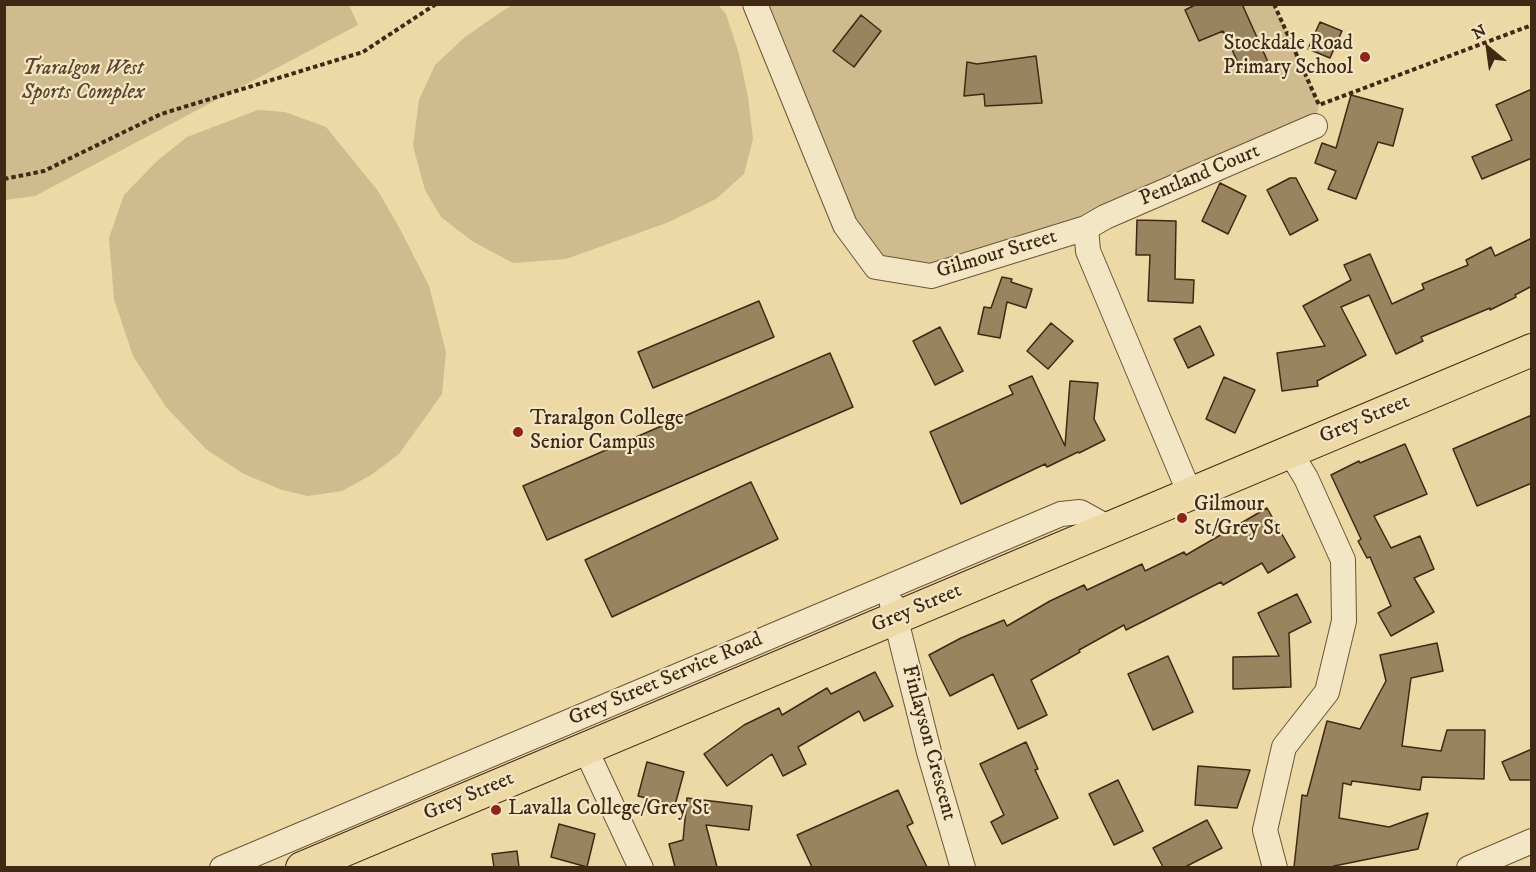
<!DOCTYPE html>
<html>
<head>
<meta charset="utf-8">
<style>
  body { margin:0 }
  #map { position:relative; width:1536px; height:872px; overflow:hidden; background:#ecd9a6; font-family:"IM FELL DW Pica",serif }
  canvas { display:block }
  .frame { position:absolute; inset:0; border:6px solid #412815; pointer-events:none }
  .north { position:absolute; left:1458px; top:18px; width:60px; height:60px; -webkit-text-stroke:4px #f3e6c5; paint-order:stroke; rotate:331deg; font-size:16px; font-weight:700; line-height:24px; text-align:center; color:#412815 }
  .north::after { content:''; display:block; margin:auto; width:21px; height:27px; background:#412815; clip-path:polygon(50% 0,100% 100%,50% 72%,0 100%) }
</style>
</head>
<body>
<div id="map">
<canvas width="1536" height="872"></canvas>
<div class="frame"></div>
<div class="north">N</div>
</div>
<script>
const c = document.querySelector('canvas').getContext('2d');
c.lineJoin = 'round';
function paint(path, color) {
  c.fillStyle = color;
  c.fill(path, 'evenodd');
}
function shape(rows) {
  const path = new Path2D();
  for (const r of rows) {
    path.moveTo(r[0], r[1]);
    for (let i = 2; i < r.length; i += 2) path.lineTo(r[i], r[i + 1]);
  }
  return path;
}
function stroke(path, color, width, dash) {
  c.strokeStyle = color;
  c.lineWidth = width;
  c.lineCap = dash ? 'butt' : 'round';
  c.setLineDash(dash || []);
  c.stroke(path);
}
function write(font, color, halo, rows, align = 'center') {
  c.font = font + ' "IM FELL DW Pica",serif';
  c.lineWidth = 4.5;
  c.setLineDash([]);
  c.textBaseline = 'middle';
  c.strokeStyle = halo;
  c.fillStyle = color;
  for (const [text, x, y, turn = 0] of rows) {
    c.save();
    c.translate(x, y);
    c.rotate((+turn || 0) * Math.PI / 180);
    c.textAlign = isNaN(turn) ? turn : align;
    if (halo) c.strokeText(text, 0, 0);
    c.fillText(text, 0, 0);
    c.restore();
  }
}
paint(shape([
  [515,4,718,5,726,14,739,54,748,97,753,139,744,174,716,199,669,222,566,259,513,263,472,241,441,217,425,190,413,146,419,100,435,65,465,37,507,8],
  [4,5,349,5,358,25,35,196,5,200],
  [755,5,1274,5,1319,105,1315,126,931,276,876,267],
  [258,110,285,112,326,127,378,191,400,229,429,286,446,352,442,394,399,454,371,475,342,491,308,496,282,490,244,474,207,450,166,407,133,356,114,299,109,238,124,195,157,161,187,137]
]), '#cfbb8d');
const building = shape([
  [1197,4,1242,4,1268,62,1243,73,1223,31,1199,41,1185,10,1197,4],
  [861,15,881,31,854,67,833,51,861,15],
  [1320,22,1342,31,1330,58,1308,49,1320,22],
  [1036,56,1042,103,985,106,984,94,964,96,967,62,977,64,1036,56],
  [1532,89,1532,158,1482,179,1472,157,1512,140,1496,105,1532,89],
  [1351,95,1403,109,1393,146,1378,142,1356,199,1328,189,1336,171,1315,163,1322,143,1336,148,1351,95],
  [1290,178,1296,178,1318,220,1290,235,1267,190,1290,178],
  [1220,183,1246,196,1228,234,1202,221,1220,183],
  [1137,220,1176,221,1175,279,1194,280,1193,303,1148,301,1150,255,1136,255,1137,220],
  [1532,238,1532,286,1515,295,1516,297,1490,310,1490,308,1421,337,1423,341,1396,354,1369,295,1341,307,1366,355,1317,381,1318,386,1282,391,1277,353,1325,346,1303,306,1351,280,1344,265,1370,254,1392,304,1424,289,1422,284,1468,265,1466,260,1491,247,1495,256,1532,238],
  [1002,277,1012,279,1011,282,1032,289,1026,308,1007,302,1000,338,978,334,984,307,991,308,1002,277],
  [759,301,774,337,653,388,638,352,759,301],
  [1051,323,1073,341,1048,369,1027,351,1051,323],
  [1200,326,1214,355,1188,368,1174,339,1200,326],
  [940,327,963,371,935,385,913,341,940,327],
  [830,353,853,407,547,540,523,486,830,353],
  [1032,376,1065,446,1070,381,1098,383,1094,419,1105,440,1079,453,1078,452,1047,467,1045,464,961,504,930,432,1013,394,1009,386,1032,376],
  [1224,377,1255,390,1235,433,1206,419,1224,377],
  [1532,415,1532,483,1477,506,1453,449,1532,415],
  [1405,444,1427,494,1374,516,1391,548,1420,536,1434,569,1414,578,1434,612,1391,636,1378,613,1391,606,1370,557,1367,558,1358,541,1361,539,1331,475,1359,461,1360,463,1405,444],
  [751,482,778,539,612,617,585,560,751,482],
  [1267,508,1295,557,1268,573,1262,563,1223,585,1221,582,1126,630,1124,625,1079,650,1080,652,1031,680,1047,715,1018,729,993,674,950,696,929,655,961,638,1004,620,1007,626,1050,601,1084,585,1087,590,1142,564,1145,571,1184,552,1186,555,1267,508],
  [1297,594,1311,622,1289,633,1291,687,1233,689,1233,657,1279,656,1258,613,1297,594],
  [1437,643,1443,671,1411,678,1402,746,1441,751,1447,730,1485,730,1484,779,1422,777,1420,790,1352,781,1351,785,1343,783,1339,818,1389,827,1428,813,1418,849,1334,866,1334,867,1294,867,1302,795,1307,796,1327,721,1360,729,1386,681,1380,655,1437,643],
  [1168,656,1193,712,1153,730,1128,674,1168,656],
  [875,672,893,706,864,721,859,711,798,747,806,764,783,776,772,754,727,786,704,754,744,725,779,708,782,715,827,688,831,694,875,672],
  [1026,742,1038,769,1035,770,1058,818,1002,844,991,822,1004,815,980,764,1026,742],
  [1532,749,1532,780,1510,780,1502,762,1532,749],
  [647,762,684,772,675,805,638,796,647,762],
  [1198,766,1250,770,1237,808,1195,805,1198,766],
  [1118,780,1143,831,1114,845,1089,794,1118,780],
  [898,790,913,823,907,826,927,867,812,867,797,835,898,790],
  [687,798,752,806,749,830,706,825,717,867,675,867,669,844,683,840,687,798],
  [1207,820,1222,848,1185,867,1163,867,1153,848,1207,820],
  [559,824,595,834,587,867,551,857,559,824],
  [517,851,519,867,494,867,492,854,517,851]
]);
paint(building, '#9a8460');
stroke(building, '#412815', 1.5);
const minor = shape([
  [755,4,845,225,876,267,931,276,1086,228,1088,251,1190,494],
  [1086,228,1105,217,1315,126],
  [892,604,929,752,963,868],
  [585,748,641,868],
  [222,868,1061,514,1080,512,1109,528],
  [1275,868,1265,830,1284,747,1327,692,1344,621,1343,560,1306,478,1290,452],
  [1469,868,1532,841]
]);
const major = shape([
  [302,868,1532,350]
]);
stroke(minor, '#6c5439', 26);
stroke(major, '#412815', 34);
stroke(shape([
  [1274,4,1319,105,1532,25],
  [4,179,44,171,161,114,363,52,436,4]
]), '#412815', 4, [4.5, 3]);
stroke(minor, '#f3e6c5', 24);
stroke(major, '#ecd9a6', 32);
for (const [x, y, r, color] of [
  [1365,57,6,"#8f2418"],
  [518,432,6,"#8f2418"],
  [1182,518,6,"#8f2418"],
  [496,810,6,"#8f2418"]
]) {
  const dot = new Path2D();
  dot.arc(x, y, r, 0, 2 * Math.PI);
  c.fillStyle = color;
  c.fill(dot);
  stroke(dot, '#f3e6c5', 2);
}
write('21px', '#412815', '#f3e6c5', [
  ["Stockdale Road",1353,45,"right"],
  ["Primary School",1353,69,"right"],
  ["Traralgon College",530,420],
  ["Senior Campus",530,444],
  ["Gilmour",1194,506],
  ["St/Grey St",1194,530],
  ["Lavalla College/Grey St",508,810]
], 'left');
write('italic 21px', '#5d452d', '#f3e6c5', [
  ["Traralgon West",83,70],
  ["Sports Complex",83,94]
]);
write('21px', '#412815', '#f3e6c5', [
  ["Pentland Court",1200,176,-23],
  ["Gilmour Street",997,255,-17],
  ["Grey Street",1365,420,-23],
  ["Grey Street",917,609,-23],
  ["Grey Street Service Road",666,680,-23],
  ["Finlayson Crescent",928,743,75],
  ["Grey Street",469,797,-23]
]);
</script>
</body>
</html>
